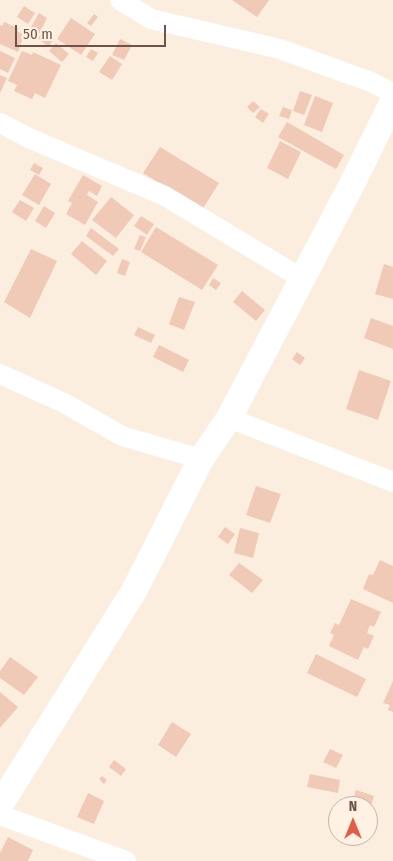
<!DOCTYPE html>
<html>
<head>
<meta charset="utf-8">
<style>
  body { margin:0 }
  #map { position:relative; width:393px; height:861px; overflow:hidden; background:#fbeedf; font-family:"Fira Sans Condensed",sans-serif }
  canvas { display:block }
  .north { position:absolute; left:328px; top:796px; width:50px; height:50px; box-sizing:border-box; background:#fff2e4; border:1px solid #c6b2a6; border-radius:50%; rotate:0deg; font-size:14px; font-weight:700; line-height:20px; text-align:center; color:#705348 }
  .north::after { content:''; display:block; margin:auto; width:18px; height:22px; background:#e35c46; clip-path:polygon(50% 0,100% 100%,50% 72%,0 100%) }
  .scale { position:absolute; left:15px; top:25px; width:151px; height:22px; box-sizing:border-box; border:2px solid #705348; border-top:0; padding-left:6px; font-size:15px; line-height:18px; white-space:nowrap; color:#705348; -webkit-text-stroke:4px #fff2e4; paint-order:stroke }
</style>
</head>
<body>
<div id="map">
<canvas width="393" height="861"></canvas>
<div class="north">N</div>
<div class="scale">50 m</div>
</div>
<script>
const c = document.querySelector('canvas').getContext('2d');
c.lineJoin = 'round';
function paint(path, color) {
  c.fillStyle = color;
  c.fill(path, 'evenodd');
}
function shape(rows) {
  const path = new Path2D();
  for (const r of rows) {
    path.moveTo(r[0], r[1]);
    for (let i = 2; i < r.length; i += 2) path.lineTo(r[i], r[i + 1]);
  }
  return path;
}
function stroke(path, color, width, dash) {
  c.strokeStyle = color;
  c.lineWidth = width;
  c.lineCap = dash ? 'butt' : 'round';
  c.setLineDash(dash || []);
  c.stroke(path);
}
paint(shape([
  [232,0,269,0,257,17],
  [24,6,35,13,28,24,17,17],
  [39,13,47,18,39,34,30,29],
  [94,14,98,17,91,26,87,23],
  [71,18,95,34,81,55,57,39],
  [4,22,18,28,17,31,24,35,18,52,0,44,0,25,2,26],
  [44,30,54,39,48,47,38,38],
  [120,39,132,45,124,60,112,55],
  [56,43,69,54,62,62,49,51],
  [91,49,98,53,93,61,86,57],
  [0,51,15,58,8,73,0,69],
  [22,51,32,55,33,52,61,65,45,98,35,93,32,99,14,91,17,85,8,81],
  [110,56,122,64,112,80,99,72],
  [0,75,7,78,0,93],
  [300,91,312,95,304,115,293,111],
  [315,96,333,103,322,132,304,125],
  [253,101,260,107,253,113,247,107],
  [283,107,292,110,289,119,279,116],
  [261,109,269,114,263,123,255,117],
  [287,122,344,155,336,169,278,137],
  [280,141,301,152,288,179,267,168],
  [160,147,219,183,202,210,143,173],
  [34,163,43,168,39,175,30,170],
  [35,174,51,184,39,205,22,195],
  [83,175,102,186,97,196,89,191,87,195,98,202,85,225,66,214,72,203,68,201],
  [111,197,134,215,116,238,92,220],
  [20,200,34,208,26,221,12,212],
  [44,206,55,213,46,228,35,221],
  [141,216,154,224,147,235,134,226],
  [156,227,218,265,202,290,141,252],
  [91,228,119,249,113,256,86,236],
  [140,235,146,237,140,251,134,249],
  [82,241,107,261,96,275,71,254],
  [31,249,57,261,30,318,4,302],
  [122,259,130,262,125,276,117,273],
  [384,264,393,267,393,299,375,294],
  [213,278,221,283,216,290,209,285],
  [242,291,265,310,256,321,233,302],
  [179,297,195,302,184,330,169,324],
  [371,318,393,326,393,349,364,338],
  [138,327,155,335,151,343,134,335],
  [159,345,189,360,183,372,153,357],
  [297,352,305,358,300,365,292,359],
  [359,370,391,381,378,420,346,409],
  [256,486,281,494,270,523,246,515],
  [225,527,235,534,228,544,218,537],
  [240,528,259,533,253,558,234,553],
  [380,560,393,566,393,603,363,589,369,574,373,575],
  [239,563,263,580,252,593,229,575],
  [351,599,381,612,374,627,370,625,367,633,374,636,368,649,364,647,358,660,329,646,334,635,330,633,335,623,339,625],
  [316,654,366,679,357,697,307,673],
  [10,657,38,677,24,695,0,678,0,671],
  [393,681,393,712,388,710,390,705,383,703],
  [0,692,18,707,0,728],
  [172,722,191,734,176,757,158,745],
  [330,749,343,755,336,768,323,762],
  [114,760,126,769,121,776,109,767],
  [310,774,340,780,338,793,307,787],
  [102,776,107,780,104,784,99,779],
  [356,790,374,796,368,815,368,806,351,806],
  [88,793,104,801,94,824,77,817],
  [8,837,33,850,28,861,0,861,0,853]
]), '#f0c9b7');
stroke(shape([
  [120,0,151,19,280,49,371,82,393,93],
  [0,123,29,138,165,196,301,278],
  [0,374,64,403,122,436,201,459],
  [229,418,393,482],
  [0,815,126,861]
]), '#fff', 20);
stroke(shape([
  [0,805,134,591,201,459,229,418,351,186,393,101]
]), '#fff', 26);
</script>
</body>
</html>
